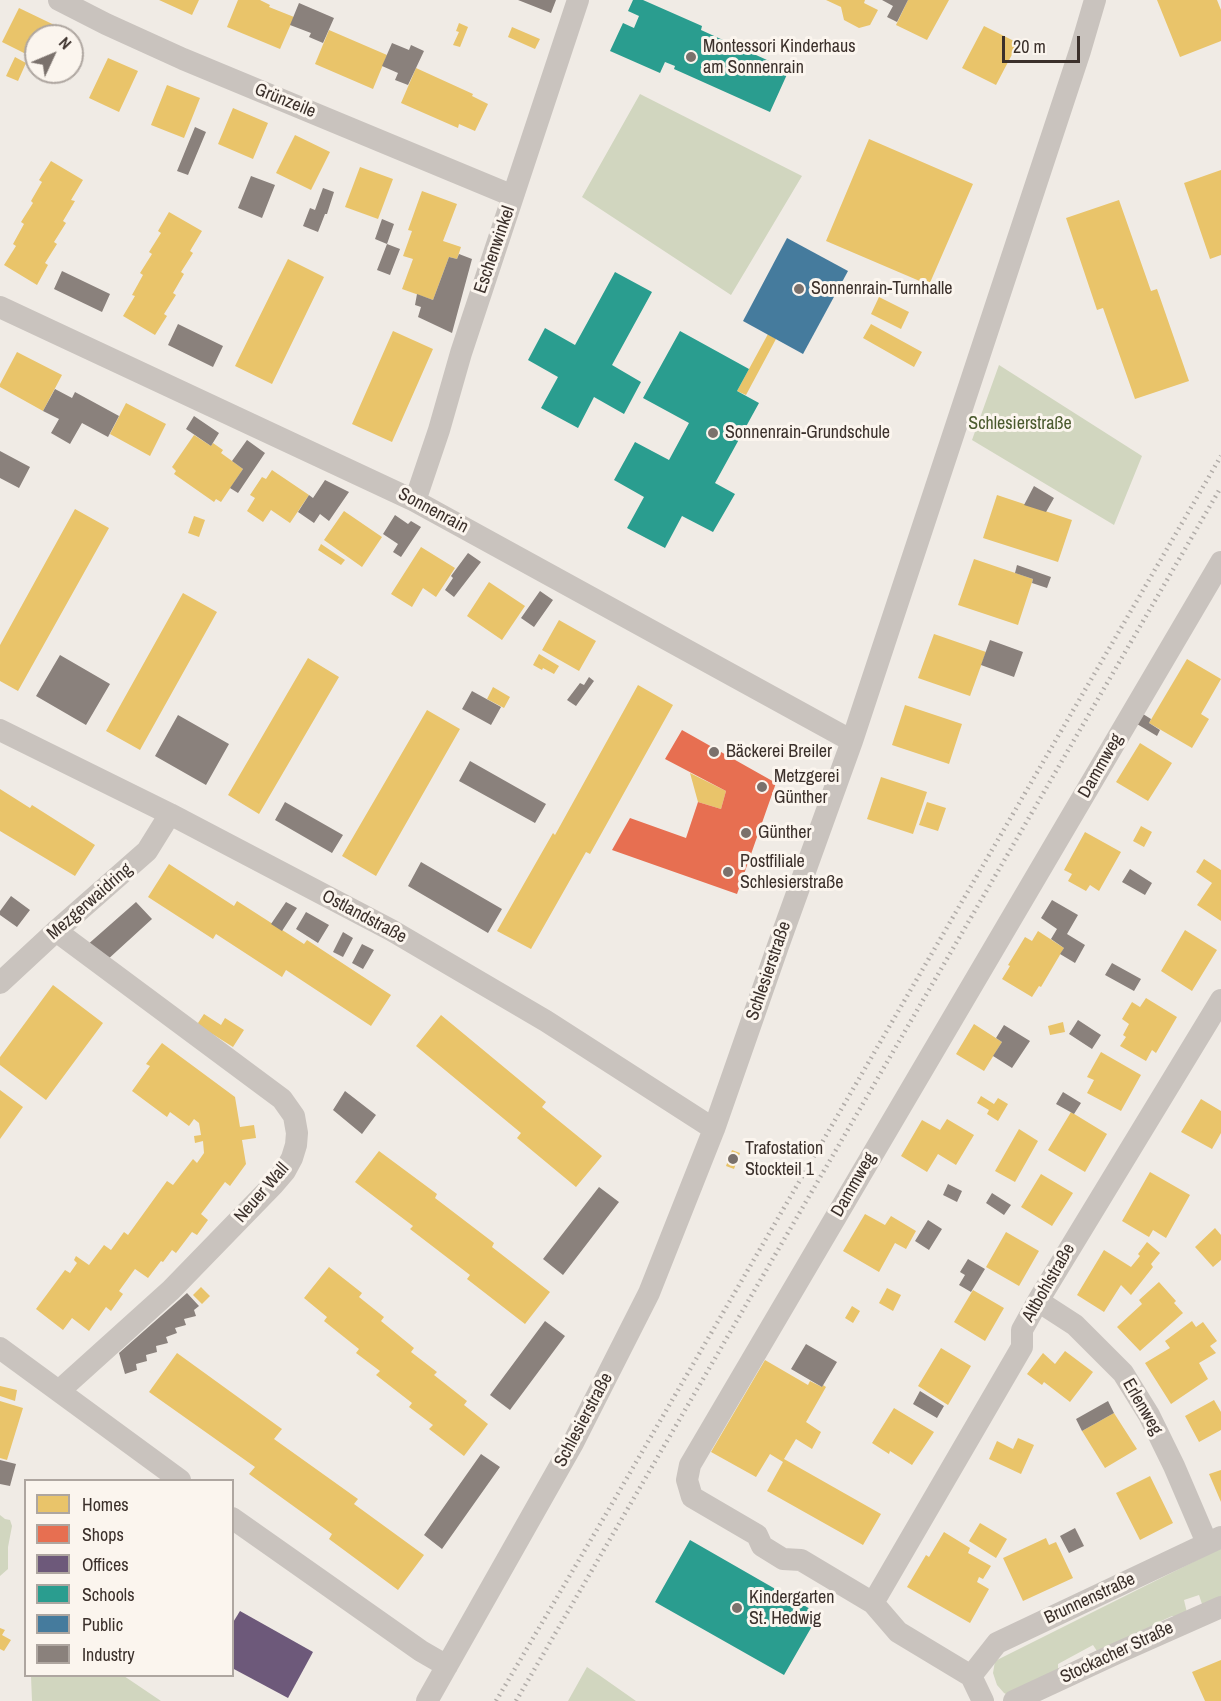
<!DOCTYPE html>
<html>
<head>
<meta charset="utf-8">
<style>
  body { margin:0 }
  #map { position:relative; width:1221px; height:1701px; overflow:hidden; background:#f0ebe5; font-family:"Archivo Narrow",sans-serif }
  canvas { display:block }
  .legend { position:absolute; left:24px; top:1479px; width:210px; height:198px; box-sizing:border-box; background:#fbf5ee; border:2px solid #aea6a0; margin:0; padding:8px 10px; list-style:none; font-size:18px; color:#3b302b }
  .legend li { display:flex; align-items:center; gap:12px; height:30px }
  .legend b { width:30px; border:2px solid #aea6a0 }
  .north { position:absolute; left:24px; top:24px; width:60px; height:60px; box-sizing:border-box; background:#fbf5ee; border:2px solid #aea6a0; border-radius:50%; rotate:46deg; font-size:16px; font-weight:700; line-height:24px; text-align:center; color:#3b302b }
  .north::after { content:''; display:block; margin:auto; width:21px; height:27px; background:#7a716c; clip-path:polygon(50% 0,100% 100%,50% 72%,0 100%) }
  .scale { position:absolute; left:1002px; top:36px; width:78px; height:27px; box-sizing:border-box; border:3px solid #3b302b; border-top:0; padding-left:8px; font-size:18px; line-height:21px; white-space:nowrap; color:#3b302b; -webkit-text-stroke:4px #fbf5ee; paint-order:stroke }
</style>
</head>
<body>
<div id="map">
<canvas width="1221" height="1701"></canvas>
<ul class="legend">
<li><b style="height:16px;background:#e9c46a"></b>Homes</li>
<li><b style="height:16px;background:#e76f51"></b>Shops</li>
<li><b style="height:16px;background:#6d597a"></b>Offices</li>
<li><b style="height:16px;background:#2a9d8f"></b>Schools</li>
<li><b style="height:16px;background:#457b9d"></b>Public</li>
<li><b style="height:16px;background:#8a817c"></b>Industry</li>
</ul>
<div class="north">N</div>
<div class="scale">20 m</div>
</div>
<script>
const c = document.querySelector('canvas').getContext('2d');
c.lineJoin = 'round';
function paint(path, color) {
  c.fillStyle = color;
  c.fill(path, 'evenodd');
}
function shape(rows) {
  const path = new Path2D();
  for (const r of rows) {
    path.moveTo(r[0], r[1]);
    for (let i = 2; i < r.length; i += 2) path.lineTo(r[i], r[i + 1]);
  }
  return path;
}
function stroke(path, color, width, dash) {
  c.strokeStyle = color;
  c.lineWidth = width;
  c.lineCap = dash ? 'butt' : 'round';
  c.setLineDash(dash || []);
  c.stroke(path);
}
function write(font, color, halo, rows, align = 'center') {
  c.font = font + ' "Archivo Narrow",sans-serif';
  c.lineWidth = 6;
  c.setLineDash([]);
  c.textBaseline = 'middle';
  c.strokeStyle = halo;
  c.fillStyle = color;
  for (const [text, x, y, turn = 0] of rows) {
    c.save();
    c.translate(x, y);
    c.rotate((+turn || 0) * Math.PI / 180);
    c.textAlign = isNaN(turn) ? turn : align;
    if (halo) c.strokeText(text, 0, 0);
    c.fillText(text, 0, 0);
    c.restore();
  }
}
paint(shape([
  [640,94,802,176,731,295,582,197],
  [999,365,1142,456,1114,525,972,440],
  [0,1515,5,1519,10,1520,12,1526,8,1547,8,1569,0,1576],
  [1221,1548,1221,1603,1204,1610,1199,1595,1184,1600,1188,1617,1172,1616,1155,1624,1101,1657,1093,1645,1058,1664,1058,1677,1014,1698,1004,1693,997,1685,993,1673,995,1661],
  [587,1667,599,1675,636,1701,568,1701],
  [31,1676,124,1676,161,1701,32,1701]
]), '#d1d6bf');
paint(shape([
  [159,0,199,0,192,15],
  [238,0,260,0,270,5,269,7,294,17,280,49,227,27],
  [826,0,865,0,864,3,878,10,870,25,859,28,844,20,841,7],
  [908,0,949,0,927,40,896,25],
  [1157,0,1217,0,1221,10,1221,41,1180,57],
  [19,8,71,33,70,36,36,36,36,59,2,42],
  [459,23,468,27,460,47,453,45,459,32,456,31],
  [984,26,1018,43,996,85,962,68],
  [512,27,540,39,535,49,508,37],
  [329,30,387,55,373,89,315,64],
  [15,57,26,63,18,81,6,76],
  [108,58,138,71,119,112,89,98],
  [416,68,473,94,472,96,488,104,475,131,459,124,458,128,401,103],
  [167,85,200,98,184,138,151,125],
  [233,108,268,123,253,159,218,144],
  [295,135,330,152,311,190,276,173],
  [869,139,973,184,929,285,826,241],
  [51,161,83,180,71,200,75,201,63,221,66,223,54,242,57,244,45,263,48,265,37,285,4,265,16,246,13,244,24,224,21,222,33,203,31,201,42,182,39,180],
  [360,167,393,179,378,219,345,207],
  [1221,170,1221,255,1210,259,1184,183],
  [422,191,457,204,443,241,461,247,457,259,449,257,433,300,402,289,413,259,403,256,412,231,408,230],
  [1119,200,1151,291,1157,289,1189,381,1135,399,1103,308,1097,310,1066,218],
  [169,212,202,231,190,251,193,253,181,272,184,274,173,293,176,295,164,314,167,316,155,335,123,316,135,296,132,295,143,275,140,273,152,254,149,252,161,233,158,231],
  [288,259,324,277,272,384,235,366],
  [879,297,909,312,901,329,871,314],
  [871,324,922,352,914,367,863,338],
  [393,331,433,349,392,442,352,424],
  [768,334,776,339,746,395,737,391],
  [17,352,62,375,43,411,0,387,0,384],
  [126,403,166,424,150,456,110,434],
  [194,435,211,446,213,443,223,450,221,453,243,469,221,502,216,499,214,502,174,474,176,471,172,467],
  [272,470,309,495,290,523,271,510,263,522,247,511,255,498,250,495,262,477,266,479],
  [997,495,1072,520,1058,562,983,538],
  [75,509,109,528,18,691,0,681,0,645],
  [344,511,382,537,362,567,324,540],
  [194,516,205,520,199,537,188,533],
  [321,544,345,560,341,565,318,550],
  [421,547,455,568,436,597,423,588,412,607,391,594],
  [974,559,1033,579,1018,625,958,605],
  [489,582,525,606,502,640,467,616],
  [183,593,217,612,140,750,106,731],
  [559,620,596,641,579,671,542,650],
  [934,634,986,652,970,696,918,678],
  [539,654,559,666,554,674,543,668,542,670,533,665],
  [308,658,339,677,259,814,228,795],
  [1187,659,1221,679,1201,714,1209,719,1192,748,1149,723],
  [638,685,673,705,590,854,586,852,531,949,497,931,553,833,555,835],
  [493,687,510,697,504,708,487,699],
  [905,705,962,724,949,764,892,745],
  [427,710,460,729,376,876,342,856],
  [1140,743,1172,763,1148,801,1116,782],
  [690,773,726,791,721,809,698,802],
  [881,777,927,792,913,834,867,819],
  [0,789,30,808,32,805,95,845,75,876,0,831],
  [927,802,946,808,938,831,919,825],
  [1141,826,1152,832,1144,847,1133,841],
  [1085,832,1121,852,1099,891,1090,885,1086,891,1068,881,1072,874,1064,870],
  [1204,859,1221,870,1221,921,1197,905,1212,883,1196,872],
  [169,864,234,906,237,901,304,944,307,940,391,995,371,1026,286,970,282,977,216,934,213,939,148,897],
  [1185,930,1217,950,1192,991,1161,971],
  [1038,931,1064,948,1041,987,1039,986,1032,997,1002,979,1010,966,1008,965,1025,937,1032,941],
  [53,985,103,1023,46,1100,0,1065,0,1057],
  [1146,998,1177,1017,1156,1053,1152,1050,1146,1061,1120,1046,1126,1037,1123,1035,1129,1024,1122,1019,1132,1002,1140,1007],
  [204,1014,221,1025,225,1018,244,1030,233,1047,214,1035,196,1026],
  [441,1015,546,1102,542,1107,602,1156,576,1187,517,1138,521,1133,416,1046],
  [1063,1022,1065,1032,1050,1035,1048,1026],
  [974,1024,1002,1042,984,1071,956,1054],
  [162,1043,235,1097,240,1127,254,1125,256,1138,242,1140,246,1164,230,1186,225,1182,201,1214,208,1220,197,1235,192,1232,176,1253,172,1250,163,1262,161,1261,148,1278,135,1269,119,1291,123,1294,111,1311,106,1307,89,1331,72,1318,63,1330,36,1309,65,1270,70,1273,77,1263,74,1260,76,1256,89,1265,104,1245,111,1250,124,1232,128,1235,167,1181,173,1185,193,1159,197,1163,204,1153,203,1141,195,1143,194,1136,201,1135,199,1123,194,1119,189,1126,170,1112,167,1117,132,1091,150,1066,146,1064],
  [1101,1052,1141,1075,1121,1111,1087,1093,1094,1080,1087,1077],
  [0,1090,23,1107,0,1139],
  [981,1096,994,1104,998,1098,1008,1104,998,1121,987,1114,989,1110,977,1103],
  [1201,1099,1221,1111,1221,1133,1212,1149,1181,1132],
  [1071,1112,1107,1134,1085,1172,1048,1150],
  [947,1119,974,1135,956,1165,938,1154,927,1172,901,1156,922,1120,940,1130],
  [1019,1129,1038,1141,1015,1182,995,1171],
  [732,1150,740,1153,734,1169,726,1166],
  [379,1151,437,1194,435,1198,494,1243,492,1247,550,1292,525,1324,467,1279,470,1275,410,1229,413,1226,355,1182],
  [1150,1172,1190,1195,1166,1238,1153,1230,1149,1237,1122,1221],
  [1041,1174,1073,1193,1052,1226,1021,1207],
  [865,1214,885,1225,891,1216,916,1231,906,1249,895,1243,879,1272,843,1251],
  [1215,1228,1221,1235,1221,1260,1213,1267,1195,1247],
  [1006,1232,1039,1251,1019,1286,986,1267],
  [1147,1242,1160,1253,1151,1264,1153,1267,1131,1295,1121,1285,1104,1312,1077,1295,1104,1250,1131,1267,1140,1256,1138,1254],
  [329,1267,362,1293,359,1297,384,1317,381,1321,414,1348,411,1352,437,1372,434,1375,467,1401,464,1405,488,1424,464,1456,429,1429,433,1425,409,1407,412,1403,376,1375,380,1371,356,1353,359,1349,324,1321,327,1317,304,1298],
  [1159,1282,1176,1301,1174,1303,1183,1313,1140,1351,1117,1327,1142,1304,1139,1300],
  [201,1287,210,1296,202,1304,193,1295],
  [887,1288,901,1295,893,1311,879,1303],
  [973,1290,1004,1308,985,1341,954,1322],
  [852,1306,860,1311,853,1323,845,1318],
  [1192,1321,1196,1327,1203,1322,1217,1341,1210,1346,1216,1353,1199,1363,1208,1379,1171,1404,1145,1363,1170,1348,1165,1341],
  [941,1348,971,1366,948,1405,918,1386],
  [1065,1351,1093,1372,1070,1402,1044,1382,1042,1385,1027,1374,1043,1353,1055,1364],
  [177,1353,282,1429,274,1439,358,1499,354,1504,424,1555,398,1590,329,1539,332,1534,249,1474,255,1467,149,1392],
  [765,1360,808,1385,810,1381,822,1387,823,1385,826,1387,806,1422,821,1432,812,1449,796,1439,784,1459,881,1514,863,1545,767,1491,783,1462,770,1454,756,1477,711,1452],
  [0,1386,17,1390,15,1401,0,1396],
  [1214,1400,1221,1412,1221,1430,1199,1442,1185,1416],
  [0,1401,23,1408,7,1460,0,1458],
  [894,1408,934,1432,912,1465,890,1451,889,1454,872,1443],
  [1114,1413,1137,1449,1105,1468,1082,1431],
  [1018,1438,1034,1445,1021,1474,989,1459,997,1441,1013,1449],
  [1221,1470,1221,1502,1209,1474],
  [1150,1476,1173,1523,1140,1540,1116,1493],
  [980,1523,1007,1539,996,1558,969,1541],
  [944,1532,970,1548,968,1553,991,1566,983,1579,979,1577,977,1582,989,1589,970,1623,907,1587,926,1555,929,1557],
  [1046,1538,1049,1545,1056,1542,1073,1578,1023,1601,1003,1558],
  [0,1628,5,1630,2,1635,11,1640,4,1651,0,1649],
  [1221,1660,1221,1701,1205,1701,1192,1672]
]), '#e9c46a');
paint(shape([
  [682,730,776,783,737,894,612,850,630,818,686,838,698,802,721,809,726,791,665,759]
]), '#e76f51');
paint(shape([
  [240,1611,313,1652,288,1698,232,1668,232,1624]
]), '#6d597a');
paint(shape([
  [633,0,643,0,702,26,701,30,789,70,770,112,674,69,675,66,665,62,660,73,610,51,623,23,634,28,639,16,628,11],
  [615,272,652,292,612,365,641,382,624,414,594,397,578,428,541,408,558,377,528,360,545,328,575,345],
  [680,331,749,369,737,391,759,403,715,483,735,494,713,532,682,516,665,548,627,528,644,497,614,480,635,442,669,460,689,423,643,398],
  [690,1540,819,1614,784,1675,655,1602]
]), '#2a9d8f');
paint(shape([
  [787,238,848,271,803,354,743,321]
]), '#457b9d');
paint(shape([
  [518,0,556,0,551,13],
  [882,0,908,0,897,22,887,17,893,6],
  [299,3,334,18,323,43,309,37,311,33,290,25],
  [392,43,409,50,411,45,424,51,408,85,395,80,398,73,382,66],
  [195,127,206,132,188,175,177,171],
  [251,176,275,185,262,218,238,208],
  [323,188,334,192,327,214,325,214,318,232,303,226,310,208,315,210],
  [382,219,394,224,387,244,375,239],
  [387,244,400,249,390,275,377,270],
  [459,254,472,259,452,333,418,317,421,307,415,305,417,294,433,300,449,257,457,259],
  [62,271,110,294,102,312,54,289],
  [178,324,223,346,213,367,168,345],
  [55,389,72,398,75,392,119,416,108,437,82,423,70,444,51,433,59,419,43,411],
  [194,416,219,433,211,446,186,429],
  [247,440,265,453,238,493,230,488,243,469,232,461],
  [0,451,30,467,19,488,0,478],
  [325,480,349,492,329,521,320,514,314,523,298,512,309,495,313,498],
  [1034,486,1054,498,1046,512,1024,505],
  [395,515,408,524,411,521,421,527,401,557,393,552,398,544,383,534],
  [468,553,481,562,454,597,445,590,453,578,451,576],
  [1017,565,1051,577,1047,588,1032,583,1033,579,1015,573],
  [540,591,553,600,534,627,521,618],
  [990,640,1023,652,1014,677,981,665],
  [60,655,110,684,86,725,36,696],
  [589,677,594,681,576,706,567,700,580,683,584,685],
  [472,691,501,707,491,725,462,709],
  [1143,714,1151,719,1149,723,1160,730,1157,736,1137,724],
  [178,715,229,744,206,785,155,756],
  [470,761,546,804,535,823,459,781],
  [285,802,343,835,332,853,275,820],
  [421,862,502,909,488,933,408,886],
  [1130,869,1152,883,1145,895,1122,882],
  [11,896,30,910,17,927,0,915,0,911],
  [1052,900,1078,915,1067,934,1085,945,1075,963,1060,954,1064,948,1051,939,1057,929,1041,918],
  [136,902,152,919,106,961,86,946],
  [286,902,297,908,282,931,271,924],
  [306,912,329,925,318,943,296,929],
  [343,932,353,938,343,957,333,952],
  [362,944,374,950,363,969,352,963],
  [1112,963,1141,979,1134,991,1105,975],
  [1078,1020,1101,1035,1092,1049,1069,1034],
  [1004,1025,1030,1041,1012,1068,993,1056,1002,1042,996,1038],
  [345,1091,376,1115,362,1134,333,1110],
  [1063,1092,1081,1103,1074,1114,1056,1104],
  [948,1184,962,1191,957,1202,943,1195],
  [599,1187,619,1202,563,1275,543,1259],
  [992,1193,1011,1205,1004,1215,986,1203],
  [928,1220,942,1229,929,1250,915,1241],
  [968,1259,985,1269,971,1292,959,1285,965,1275,960,1272],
  [187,1293,199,1306,194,1310,196,1316,184,1319,186,1325,175,1328,177,1333,166,1337,168,1343,156,1346,157,1352,146,1355,147,1361,136,1364,137,1370,125,1374,119,1353],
  [545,1321,565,1336,510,1410,490,1395],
  [806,1344,837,1362,822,1387,791,1369],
  [920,1391,944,1406,937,1418,913,1404],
  [1108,1401,1114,1413,1082,1431,1076,1419],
  [481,1454,500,1467,442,1549,424,1535],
  [0,1460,16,1464,10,1486,0,1484],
  [1075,1528,1084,1546,1069,1553,1060,1536]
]), '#8a817c');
stroke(shape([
  [59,0,106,24,183,59,513,196],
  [0,307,415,501,852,741],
  [415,501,439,430,461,353,578,0],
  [0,730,170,814,391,930,546,1021,714,1129],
  [56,931,282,1099,294,1116,297,1133,296,1145,292,1158,285,1171,273,1185,171,1290,59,1391],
  [0,983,56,931,147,851,170,814],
  [1038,1301,1075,1325,1123,1373,1149,1415,1174,1466,1207,1543],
  [0,1348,180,1480],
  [232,1518,421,1651,447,1666],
  [873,1603,1022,1347,1022,1330,1038,1301,1221,1000],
  [971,1676,997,1643,1221,1537],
  [427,1701,573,1443,649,1293,714,1129,778,946,852,741,1080,51,1095,0],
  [983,1701,971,1676,898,1632,873,1603,801,1560,783,1559,762,1546,757,1535,692,1497,687,1480,690,1465,1221,562],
  [1014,1701,1115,1654,1221,1607]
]), '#c9c3be', 22);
stroke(shape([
  [496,1701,599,1526,1221,456],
  [516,1701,1221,487]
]), '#b1aca8', 4.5, [1.5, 4.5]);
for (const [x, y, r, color] of [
  [691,57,6,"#7a716c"],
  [799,289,6,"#7a716c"],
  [713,433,6,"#7a716c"],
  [714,752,6,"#7a716c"],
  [762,787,6,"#7a716c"],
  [746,833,6,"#7a716c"],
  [728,872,6,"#7a716c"],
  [733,1159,6,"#7a716c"],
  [737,1608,6,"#7a716c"]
]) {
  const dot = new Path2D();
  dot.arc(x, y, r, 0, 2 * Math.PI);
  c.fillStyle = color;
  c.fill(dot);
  stroke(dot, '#fbf5ee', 2);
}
write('18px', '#3b302b', '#fbf5ee', [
  ["Montessori Kinderhaus",703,47],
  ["am Sonnenrain",703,68],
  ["Sonnenrain-Turnhalle",811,289],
  ["Sonnenrain-Grundschule",725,433],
  ["Bäckerei Breiler",726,752],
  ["Metzgerei",774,777],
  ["Günther",774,798],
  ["Günther",758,833],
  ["Postfiliale",740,862],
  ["Schlesierstraße",740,883],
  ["Trafostation",745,1149],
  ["Stockteil 1",745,1170],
  ["Kindergarten",749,1598],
  ["St. Hedwig",749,1619]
], 'left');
write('18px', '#3b302b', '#fbf5ee', [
  ["Grünzeile",285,101,22],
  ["Eschenwinkel",495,250,-71],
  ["Sonnenrain",433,511,28],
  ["Dammweg",1101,766,-60],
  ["Mezgerwaidring",90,902,-41],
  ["Ostlandstraße",364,917,28],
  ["Schlesierstraße",769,971,-71],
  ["Dammweg",854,1185,-60],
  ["Neuer Wall",262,1193,-49],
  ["Altbohlstraße",1049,1283,-60],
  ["Erlenweg",1142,1407,60],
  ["Schlesierstraße",584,1420,-62],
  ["Brunnenstraße",1090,1599,-25],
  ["Stockacher Straße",1117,1653,-25]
]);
write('18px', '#4a5a2e', '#fbf5ee', [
  ["Schlesierstraße",1020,424]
]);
</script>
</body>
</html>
